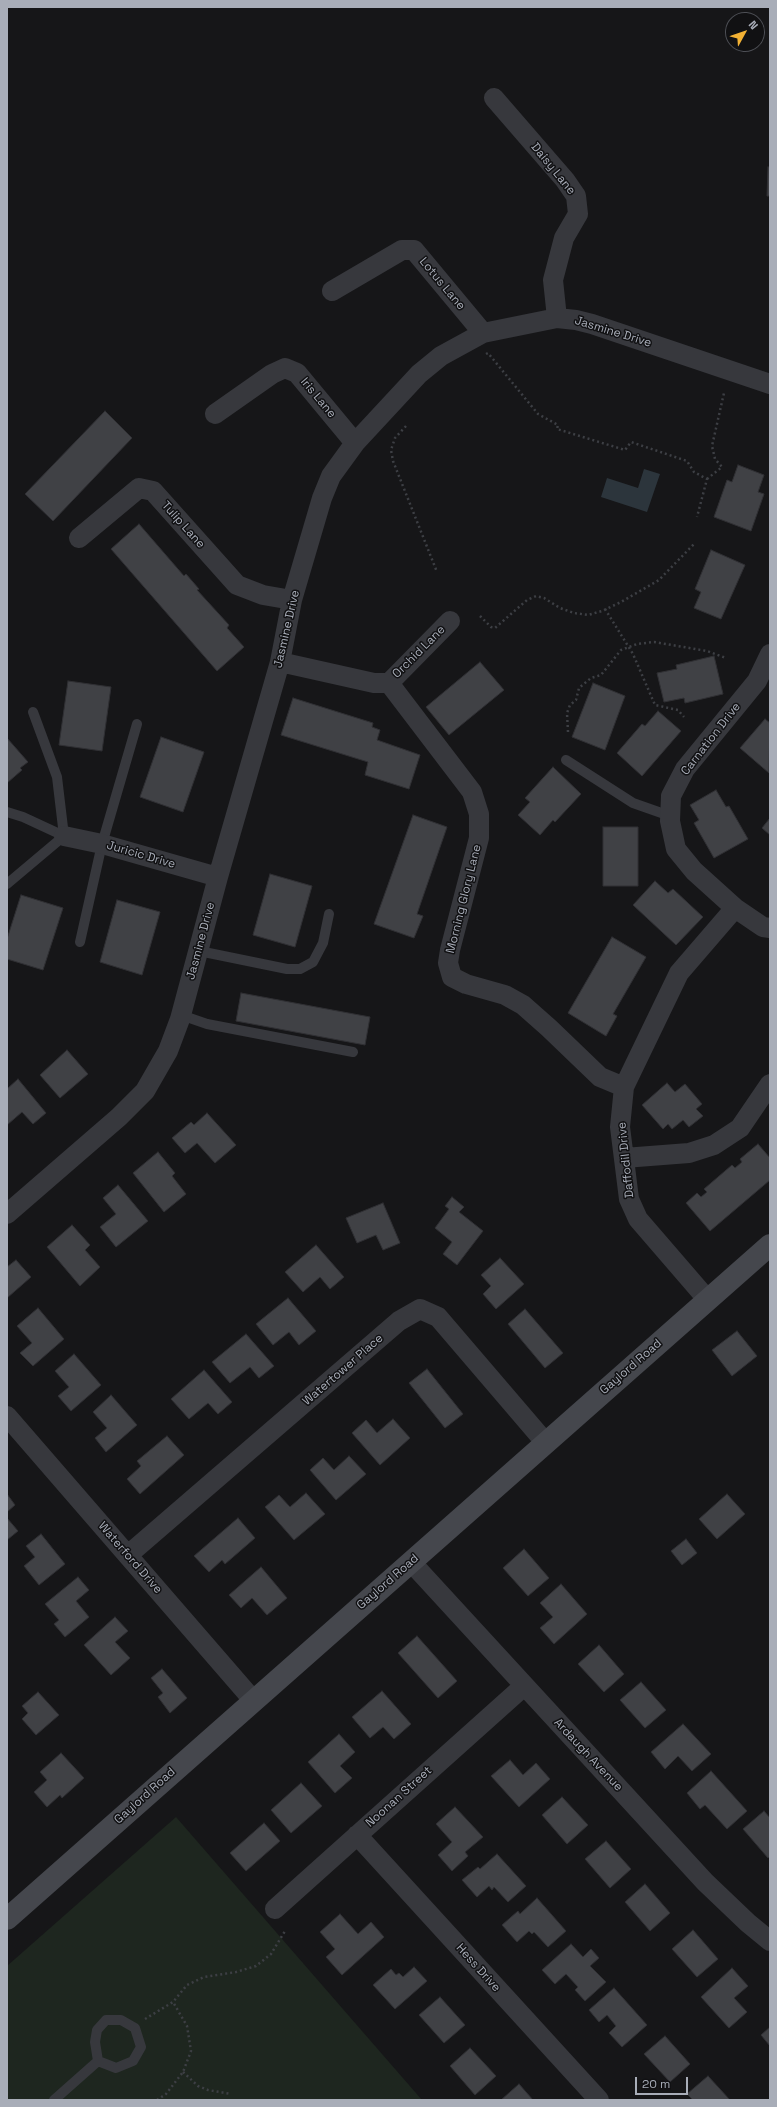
<!DOCTYPE html>
<html>
<head>
<meta charset="utf-8">
<style>
  body { margin:0 }
  #map { position:relative; width:777px; height:2107px; overflow:hidden; background:#161618; font-family:"Space Grotesk",sans-serif }
  canvas { display:block }
  .frame { position:absolute; inset:0; border:8px solid #a8adb8; pointer-events:none }
  .north { position:absolute; left:725px; top:12px; width:40px; height:40px; box-sizing:border-box; background:#111113; border:1px solid #4d4f55; border-radius:50%; rotate:50deg; font-size:11px; font-weight:700; line-height:16px; text-align:center; color:#a8adb8 }
  .north::after { content:''; display:block; margin:auto; width:14px; height:18px; background:#f2b134; clip-path:polygon(50% 0,100% 100%,50% 72%,0 100%) }
  .scale { position:absolute; left:635px; top:2077px; width:53px; height:18px; box-sizing:border-box; border:2px solid #a8adb8; border-top:0; padding-left:5px; font-size:12px; line-height:14px; white-space:nowrap; color:#a8adb8; -webkit-text-stroke:3px #111113; paint-order:stroke }
</style>
</head>
<body>
<div id="map">
<canvas width="777" height="2107"></canvas>
<div class="frame"></div>
<div class="north">N</div>
<div class="scale">20 m</div>
</div>
<script>
const c = document.querySelector('canvas').getContext('2d');
c.lineJoin = 'round';
function paint(path, color) {
  c.fillStyle = color;
  c.fill(path, 'evenodd');
}
function shape(rows) {
  const path = new Path2D();
  for (const r of rows) {
    path.moveTo(r[0], r[1]);
    for (let i = 2; i < r.length; i += 2) path.lineTo(r[i], r[i + 1]);
  }
  return path;
}
function stroke(path, color, width, dash) {
  c.strokeStyle = color;
  c.lineWidth = width;
  c.lineCap = dash ? 'butt' : 'round';
  c.setLineDash(dash || []);
  c.stroke(path);
}
function write(font, color, halo, rows, align = 'center') {
  c.font = font + ' "Space Grotesk",sans-serif';
  c.lineWidth = 3;
  c.setLineDash([]);
  c.textBaseline = 'middle';
  c.strokeStyle = halo;
  c.fillStyle = color;
  for (const [text, x, y, turn = 0] of rows) {
    c.save();
    c.translate(x, y);
    c.rotate((+turn || 0) * Math.PI / 180);
    c.textAlign = isNaN(turn) ? turn : align;
    if (halo) c.strokeText(text, 0, 0);
    c.fillText(text, 0, 0);
    c.restore();
  }
}
paint(shape([
  [176,1817,422,2100,7,2100,7,1966]
]), '#1e261f');
paint(shape([
  [644,469,660,474,647,512,601,497,607,478,638,488]
]), '#2c353c');
const building = shape([
  [768,167,770,167,770,196,767,196,768,167],
  [105,411,132,438,53,521,25,494,105,411],
  [738,465,764,475,758,492,764,494,751,531,714,517,727,480,732,482,738,465],
  [139,524,184,576,186,574,199,589,197,590,229,625,227,628,244,647,217,671,111,549,139,524],
  [711,550,745,565,721,619,694,608,701,592,695,589,711,550],
  [714,656,723,694,685,703,684,698,664,702,657,673,677,669,676,665,714,656],
  [480,662,504,690,449,735,426,707,480,662],
  [68,681,111,687,102,751,59,745,68,681],
  [593,683,625,696,605,750,572,737,593,683],
  [293,698,373,723,372,727,380,730,377,740,420,755,409,789,365,775,368,762,281,735,293,698],
  [658,711,681,731,642,776,617,753,642,724,645,726,658,711],
  [765,719,770,723,769,773,740,748,765,719],
  [161,737,204,752,183,812,140,797,161,737],
  [7,738,28,762,20,768,22,770,7,783,7,738],
  [553,767,581,794,555,822,553,820,540,835,518,815,530,802,525,798,553,767],
  [716,790,726,807,729,806,748,839,714,858,694,823,699,820,690,805,716,790],
  [413,815,447,827,417,914,423,916,414,938,374,924,413,815],
  [770,818,770,835,762,828,770,818],
  [603,827,638,827,638,886,603,886,603,827],
  [270,874,312,886,295,947,253,935,270,874],
  [655,881,668,893,673,889,703,917,676,945,633,905,655,881],
  [21,895,63,908,43,970,7,959,7,939,21,895],
  [117,900,160,912,142,975,100,962,117,900],
  [612,937,646,957,613,1014,617,1016,606,1036,568,1013,612,937],
  [241,993,370,1017,365,1045,236,1021,241,993],
  [67,1050,88,1074,60,1098,40,1075,67,1050],
  [18,1079,46,1113,33,1124,22,1112,7,1125,7,1089,18,1079],
  [667,1083,675,1092,685,1084,702,1104,696,1109,703,1116,689,1127,683,1120,672,1129,668,1124,663,1129,642,1105,667,1083],
  [207,1113,236,1145,215,1163,197,1143,185,1153,172,1138,191,1122,194,1125,207,1113],
  [758,1144,770,1158,770,1180,710,1231,686,1203,697,1193,701,1197,707,1192,704,1189,732,1165,735,1168,742,1162,740,1159,758,1144],
  [158,1152,175,1173,172,1176,186,1194,164,1212,133,1173,158,1152],
  [118,1185,148,1221,116,1247,100,1227,116,1214,103,1198,118,1185],
  [452,1197,464,1207,459,1212,483,1231,457,1265,443,1254,452,1242,435,1228,449,1209,445,1206,452,1197],
  [383,1203,400,1243,383,1250,376,1235,357,1243,346,1218,383,1203],
  [72,1225,90,1245,85,1250,100,1267,80,1286,47,1247,72,1225],
  [316,1245,344,1277,330,1289,320,1277,303,1292,285,1272,316,1245],
  [500,1258,524,1284,496,1309,483,1294,491,1286,481,1275,500,1258],
  [16,1260,31,1277,7,1298,7,1267,16,1260],
  [288,1298,316,1331,299,1345,289,1332,273,1345,256,1324,288,1298],
  [38,1308,64,1339,33,1366,20,1353,32,1343,17,1326,38,1308],
  [525,1309,563,1353,545,1368,508,1324,525,1309],
  [737,1331,757,1356,732,1376,712,1350,737,1331],
  [246,1334,274,1366,259,1378,250,1367,230,1383,212,1362,246,1334],
  [74,1354,101,1385,71,1411,58,1396,69,1387,55,1371,74,1354],
  [427,1369,463,1414,445,1428,409,1383,427,1369],
  [204,1370,232,1402,218,1414,208,1403,189,1419,171,1399,204,1370],
  [111,1395,137,1425,106,1452,95,1438,107,1428,93,1412,111,1395],
  [393,1419,410,1438,380,1465,352,1433,366,1420,377,1433,393,1419],
  [167,1436,184,1455,140,1494,127,1479,141,1466,137,1461,167,1436],
  [349,1456,366,1474,336,1500,310,1470,323,1458,334,1470,349,1456],
  [306,1493,325,1514,294,1540,265,1507,279,1495,290,1507,306,1493],
  [7,1494,15,1505,7,1512,7,1494],
  [727,1494,745,1514,717,1539,699,1519,727,1494],
  [7,1518,18,1531,7,1540,7,1518],
  [238,1518,255,1538,225,1564,222,1560,209,1572,194,1556,238,1518],
  [41,1534,65,1564,39,1585,24,1566,35,1557,26,1546,41,1534],
  [686,1539,697,1553,682,1565,671,1551,686,1539],
  [524,1549,549,1578,528,1596,503,1568,524,1549],
  [261,1567,287,1598,267,1615,252,1598,241,1608,229,1595,261,1567],
  [78,1577,89,1590,76,1601,89,1617,65,1637,54,1624,59,1620,45,1604,78,1577],
  [561,1584,587,1614,554,1644,540,1628,553,1617,540,1603,561,1584],
  [115,1617,128,1631,115,1642,130,1658,111,1675,84,1645,115,1617],
  [417,1636,457,1681,438,1698,398,1653,417,1636],
  [599,1645,624,1674,604,1692,578,1664,599,1645],
  [162,1669,187,1698,170,1713,158,1697,163,1693,151,1678,162,1669],
  [641,1682,666,1710,645,1728,620,1700,641,1682],
  [382,1691,411,1724,394,1739,383,1727,370,1738,352,1717,382,1691],
  [38,1692,59,1715,36,1735,22,1719,28,1713,22,1706,38,1692],
  [683,1724,711,1754,692,1771,678,1756,665,1769,651,1752,683,1724],
  [339,1734,355,1752,340,1766,352,1778,335,1793,308,1762,339,1734],
  [61,1753,84,1778,62,1798,60,1795,47,1807,34,1792,47,1780,40,1772,61,1753],
  [510,1760,523,1775,536,1763,550,1779,519,1807,491,1776,510,1760],
  [711,1771,747,1811,727,1829,705,1805,700,1809,687,1793,711,1771],
  [301,1783,322,1806,291,1833,271,1810,301,1783],
  [562,1797,588,1825,567,1844,542,1815,562,1797],
  [455,1807,483,1837,465,1852,468,1856,452,1871,438,1855,452,1842,436,1824,455,1807],
  [764,1811,770,1818,770,1856,768,1858,743,1829,764,1811],
  [264,1823,280,1841,246,1871,230,1853,264,1823],
  [606,1841,631,1869,610,1888,585,1859,606,1841],
  [497,1854,526,1886,508,1902,494,1887,492,1890,489,1886,477,1897,462,1880,478,1867,480,1869,497,1854],
  [645,1884,670,1913,650,1931,625,1902,645,1884],
  [537,1898,566,1931,548,1947,534,1932,532,1934,529,1931,517,1942,502,1925,518,1911,520,1914,537,1898],
  [340,1914,358,1934,371,1922,384,1937,342,1975,326,1957,335,1949,320,1932,340,1914],
  [693,1930,718,1959,697,1977,672,1949,693,1930],
  [571,1944,583,1957,591,1949,599,1958,590,1966,606,1982,585,2001,575,1990,578,1987,566,1974,555,1984,542,1970,571,1944],
  [414,1967,427,1981,395,2009,373,1985,391,1969,396,1975,399,1973,403,1977,414,1967],
  [732,1968,748,1986,734,1998,747,2012,729,2028,701,1997,732,1968],
  [614,1988,647,2025,622,2047,609,2033,616,2026,607,2015,599,2022,589,2010,614,1988],
  [440,1997,465,2025,444,2043,419,2015,440,1997],
  [770,2027,770,2046,761,2035,770,2027],
  [665,2036,690,2064,670,2082,644,2054,665,2036],
  [470,2048,496,2076,475,2095,450,2066,470,2048],
  [708,2076,730,2100,693,2100,687,2094,708,2076],
  [519,2084,533,2100,501,2100,519,2084]
]);
paint(building, '#404145');
stroke(building, '#303034', 1);
stroke(shape([
  [486,354,488,353,538,414,558,425,557,429,625,450,631,442,687,461,694,472,707,479,697,517],
  [406,426,395,438,391,450,393,461,437,572],
  [707,479,722,467,715,459,712,446,724,393],
  [605,609,633,654,655,705,678,710,684,717],
  [480,616,491,627,495,628,527,600,536,596,544,598,560,608,574,613,588,615,602,611,621,602,659,580,694,544],
  [568,732,567,713,570,705,576,700,579,688,591,678,601,675,621,650,637,644,654,642,707,651,726,658],
  [145,2019,173,2002,187,1985,204,1977,236,1972,256,1966,271,1954,285,1931],
  [183,2072,198,2086,208,2090,231,2094],
  [157,2100,166,2094,183,2072,191,2051,187,2026,173,2002]
]), '#3d3f44', 2.5, [2, 3]);
stroke(shape([
  [33,712,57,777,64,836],
  [566,760,633,803,670,816],
  [7,812,23,817,64,836],
  [7,884,64,836],
  [80,942,102,844,137,724],
  [199,951,287,969,300,969,313,962,323,943,329,914],
  [181,1015,207,1024,353,1052],
  [106,2020,121,2020,135,2028,141,2047,133,2061,116,2068,98,2061,95,2042,97,2030,106,2020],
  [54,2100,98,2061]
]), '#37383d', 10);
stroke(shape([
  [494,98,565,180,576,196,578,214,564,238,553,280,557,318],
  [332,291,402,250,414,250,483,333],
  [215,414,272,374,285,368,297,373,355,443],
  [79,538,139,488,153,491,237,585,263,595,292,600],
  [770,654,757,681,685,769,671,796,670,821,676,849,694,871,735,908,763,927,770,928],
  [280,662,374,683,389,683,472,792,479,814,479,838,450,950,448,963,452,977,466,984,505,995,523,1005,549,1028,600,1077,624,1087],
  [389,683,450,621],
  [64,836,102,844,218,877],
  [624,1158,689,1153,714,1145,740,1128,770,1084],
  [7,1214,119,1117,145,1091,168,1051,180,1019,218,877,280,662,292,600,322,498,331,476,355,443,419,374,441,356,483,333,557,318,576,320,592,324,770,384],
  [707,1299,638,1219,629,1199,620,1127,624,1087,679,973,735,908],
  [7,1416,253,1700],
  [128,1555,399,1321,420,1309,438,1317,545,1442],
  [411,1562,705,1882,748,1923,770,1941],
  [357,1835,599,2100],
  [275,1909,524,1686]
]), '#37383d', 20);
stroke(shape([
  [7,1919,770,1245]
]), '#45474d', 22);
write('12px', '#a8adb8', '#111113', [
  ["Daisy Lane",553,169,51],
  ["Lotus Lane",442,284,50],
  ["Jasmine Drive",613,332,17],
  ["Iris Lane",318,398,50],
  ["Tulip Lane",183,525,48],
  ["Jasmine Drive",287,629,-77],
  ["Orchid Lane",419,652,-45],
  ["Carnation Drive",711,739,-52],
  ["Juricic Drive",141,855,16],
  ["Morning Glory Lane",464,899,-76],
  ["Jasmine Drive",201,941,-75],
  ["Daffodil Drive",626,1160,-96],
  ["Gaylord Road",631,1367,-41],
  ["Watertower Place",343,1370,-41],
  ["Waterford Drive",130,1558,49],
  ["Gaylord Road",388,1582,-41],
  ["Ardaugh Avenue",588,1755,47],
  ["Gaylord Road",145,1796,-42],
  ["Noonan Street",399,1797,-42],
  ["Hess Drive",478,1968,48]
]);
</script>
</body>
</html>
